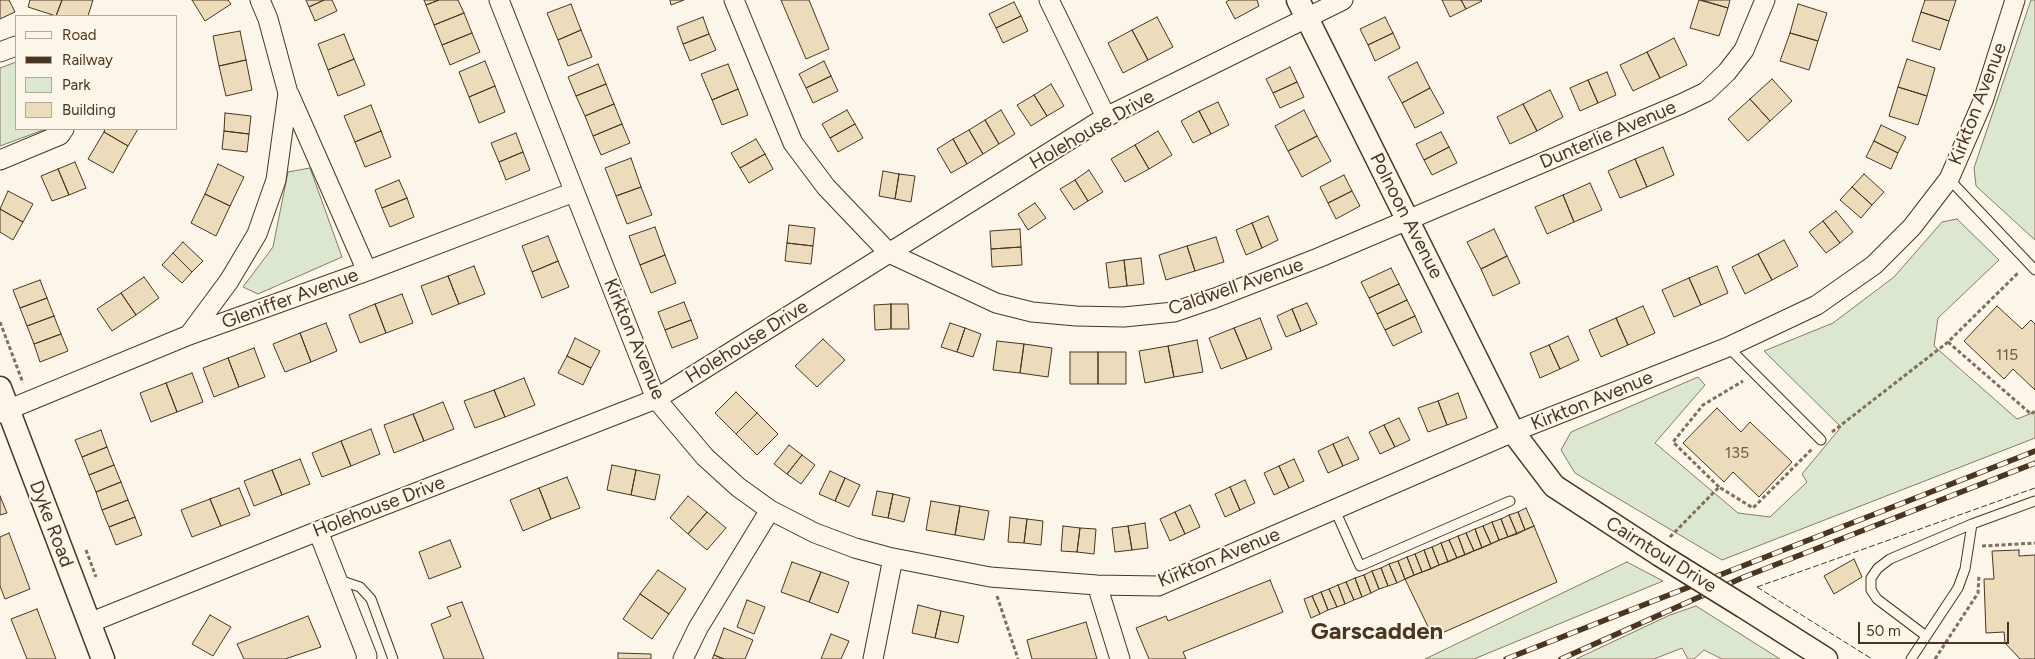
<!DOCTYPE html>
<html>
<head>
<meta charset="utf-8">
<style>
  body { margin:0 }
  #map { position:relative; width:2035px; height:659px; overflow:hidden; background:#fbf6e9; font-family:Figtree,sans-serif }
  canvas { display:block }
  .legend { position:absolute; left:15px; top:15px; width:162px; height:115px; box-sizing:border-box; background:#fbf6e9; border:1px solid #b4a999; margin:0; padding:6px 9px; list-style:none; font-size:15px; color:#4a3520 }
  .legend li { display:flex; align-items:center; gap:10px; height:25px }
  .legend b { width:25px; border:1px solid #b4a999 }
  .scale { position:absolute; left:1858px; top:622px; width:151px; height:22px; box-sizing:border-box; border:2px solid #4a3520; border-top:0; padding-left:6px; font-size:15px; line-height:18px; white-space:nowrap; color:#4a3520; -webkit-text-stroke:4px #fbf6e9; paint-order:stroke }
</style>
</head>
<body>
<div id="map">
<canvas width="2035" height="659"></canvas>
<ul class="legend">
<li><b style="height:6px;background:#fbf6e9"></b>Road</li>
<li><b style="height:6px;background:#4a3520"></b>Railway</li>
<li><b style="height:14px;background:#dce7d0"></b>Park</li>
<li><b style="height:14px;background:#ecdcbc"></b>Building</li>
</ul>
<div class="scale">50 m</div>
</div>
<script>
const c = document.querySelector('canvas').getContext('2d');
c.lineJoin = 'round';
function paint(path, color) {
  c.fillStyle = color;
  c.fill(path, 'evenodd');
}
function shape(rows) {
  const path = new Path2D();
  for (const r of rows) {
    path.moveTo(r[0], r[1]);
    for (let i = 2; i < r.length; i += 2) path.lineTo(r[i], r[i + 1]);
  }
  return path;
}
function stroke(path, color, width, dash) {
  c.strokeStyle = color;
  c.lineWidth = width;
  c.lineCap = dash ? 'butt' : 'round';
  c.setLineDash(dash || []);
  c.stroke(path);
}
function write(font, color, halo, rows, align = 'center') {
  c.font = font + ' Figtree,sans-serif';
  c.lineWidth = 4;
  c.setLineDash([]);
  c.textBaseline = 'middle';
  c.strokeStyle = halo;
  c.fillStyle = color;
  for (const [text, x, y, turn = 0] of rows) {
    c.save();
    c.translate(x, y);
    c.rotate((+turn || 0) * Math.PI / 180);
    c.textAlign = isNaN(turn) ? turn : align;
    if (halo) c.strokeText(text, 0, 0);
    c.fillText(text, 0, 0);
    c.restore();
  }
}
const green = shape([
  [2031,0,2035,0,2035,240,1976,186,1974,168,2031,0],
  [16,62,16,129,46,129,0,146,0,68,16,62],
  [310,168,342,257,258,294,243,287,273,247,288,172,310,168],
  [1957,219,1999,260,1938,318,1934,346,2017,419,2035,412,2035,438,1722,560,1575,473,1561,450,1571,432,1698,377,1705,385,1655,443,1738,513,1770,517,1807,482,1802,474,1841,427,1764,351,1833,323,1894,277,1942,222,1957,219],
  [1627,562,1663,581,1474,659,1425,659,1627,562],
  [1696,606,1780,659,1722,659,1704,650,1694,659,1688,659,1682,648,1654,659,1576,659,1670,615,1696,606]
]);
paint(green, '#dce7d0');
stroke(green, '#887966', 1);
const building = shape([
  [0,0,9,0,15,12,0,19,0,0],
  [30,0,62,0,56,16,28,7,30,0],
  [62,0,93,0,88,16,56,16,62,0],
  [192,0,228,0,231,4,205,21,192,0],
  [306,0,324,0,309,7,306,0],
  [324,0,332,0,337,11,315,21,309,7,324,0],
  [424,0,439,0,426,5,424,0],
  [439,0,458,0,464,13,434,25,426,5,439,0],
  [670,0,684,0,671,5,670,0],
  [781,0,809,0,829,49,806,59,781,0],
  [1229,0,1257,0,1259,6,1235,19,1226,2,1229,0],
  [1442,0,1461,0,1466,9,1450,17,1442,0],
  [1461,0,1481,0,1482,1,1466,9,1461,0],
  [1699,0,1728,8,1719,36,1690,28,1699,0],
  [1702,0,1730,0,1728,8,1702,0],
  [1925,0,1956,0,1949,21,1921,12,1925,0],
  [1014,2,1021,16,996,28,989,14,1014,2],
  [571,4,581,30,558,40,547,13,571,4],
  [1798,4,1827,13,1818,41,1790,33,1798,4],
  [1921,12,1949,21,1940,50,1912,41,1921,12],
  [464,13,472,33,442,45,434,25,464,13],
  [1021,16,1028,31,1003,43,996,28,1021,16],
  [703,17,709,34,683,44,677,27,703,17],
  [1157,17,1173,47,1148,60,1132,30,1157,17],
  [1385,17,1393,33,1368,45,1360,29,1385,17],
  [581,30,592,57,568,66,558,40,581,30],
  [1132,30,1148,60,1123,73,1108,43,1132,30],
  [240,31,246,60,219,66,213,36,240,31],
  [472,33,480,52,450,65,442,45,472,33],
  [1393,33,1400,48,1375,61,1368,45,1393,33],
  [1790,33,1818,41,1809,70,1780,61,1790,33],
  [344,34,354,59,328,70,318,44,344,34],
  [709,34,716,50,690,61,683,44,709,34],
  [1674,38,1687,65,1660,78,1647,52,1674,38],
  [1647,52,1660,78,1633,91,1620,65,1647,52],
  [354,59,365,85,338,96,328,70,354,59],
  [1907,59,1935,68,1927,96,1898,87,1907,59],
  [246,60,252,90,226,96,219,66,246,60],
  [485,61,495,86,469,97,459,72,485,61],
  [824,61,831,76,806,88,799,74,824,61],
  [1417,62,1430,88,1402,103,1388,77,1417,62],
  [598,64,606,84,576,96,568,77,598,64],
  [728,64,738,89,712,100,701,74,728,64],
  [1290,67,1297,82,1273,93,1266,79,1290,67],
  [1607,72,1616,95,1598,103,1588,80,1607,72],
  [831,76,838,91,813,103,806,88,831,76],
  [1772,79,1792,101,1770,121,1750,99,1772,79],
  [1588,80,1598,103,1580,111,1570,88,1588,80],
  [1297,82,1304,97,1280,108,1273,93,1297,82],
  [606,84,614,104,585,116,576,96,606,84],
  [1051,84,1064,106,1047,116,1034,95,1051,84],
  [495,86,505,112,479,123,469,97,495,86],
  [1898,87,1927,96,1918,125,1889,116,1898,87],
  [1430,88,1444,113,1415,128,1402,103,1430,88],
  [738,89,748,115,722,125,712,100,738,89],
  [1550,90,1563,117,1537,131,1523,104,1550,90],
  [1034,95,1047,116,1031,126,1017,105,1034,95],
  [1750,99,1770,121,1748,141,1728,119,1750,99],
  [1218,102,1229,125,1211,134,1199,111,1218,102],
  [614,104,622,124,593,136,585,116,614,104],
  [1523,104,1537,131,1510,144,1497,117,1523,104],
  [371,105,381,131,355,142,344,116,371,105],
  [847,110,855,124,830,138,822,124,847,110],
  [1001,110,1015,134,999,144,985,120,1001,110],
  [1304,110,1317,136,1288,151,1275,126,1304,110],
  [1199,111,1211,134,1193,143,1181,121,1199,111],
  [225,113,251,116,249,134,224,131,225,113],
  [985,120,999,144,983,154,969,130,985,120],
  [622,124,630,143,601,155,593,136,622,124],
  [855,124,863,138,838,152,830,138,855,124],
  [1881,125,1906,137,1898,153,1874,141,1881,125],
  [105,129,138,129,128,146,104,132,105,129],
  [969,130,983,154,967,164,953,139,969,130],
  [224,131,249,134,247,152,222,149,224,131],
  [381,131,391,157,365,167,355,142,381,131],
  [1158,131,1172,155,1149,169,1135,145,1158,131],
  [104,132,128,146,113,173,88,159,104,132],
  [1441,132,1449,147,1424,160,1416,144,1441,132],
  [516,133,523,152,499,162,491,143,516,133],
  [1317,136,1331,161,1302,177,1288,151,1317,136],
  [756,139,765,154,740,168,731,153,756,139],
  [953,139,967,164,951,173,937,149,953,139],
  [1874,141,1898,153,1891,169,1866,157,1874,141],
  [1135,145,1149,169,1125,182,1111,159,1135,145],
  [1449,147,1457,163,1432,175,1424,160,1449,147],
  [1663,147,1674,175,1647,187,1635,159,1663,147],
  [523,152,530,170,506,180,499,162,523,152],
  [765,154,773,169,749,183,740,168,765,154],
  [631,158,641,187,616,196,605,168,631,158],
  [1635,159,1647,187,1620,198,1608,171,1635,159],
  [75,162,86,188,69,195,58,169,75,162],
  [218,164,244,177,230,206,205,194,218,164],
  [58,169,69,195,52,201,41,176,58,169],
  [1089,170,1103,192,1088,201,1075,180,1089,170],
  [883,171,899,174,895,199,879,196,883,171],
  [899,174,915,176,911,202,895,199,899,174],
  [1864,174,1884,192,1872,205,1852,187,1864,174],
  [1344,175,1352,191,1328,203,1320,187,1344,175],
  [399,180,407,198,382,208,375,190,399,180],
  [1075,180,1088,201,1074,210,1060,189,1075,180],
  [1590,183,1602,210,1574,222,1563,195,1590,183],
  [641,187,652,215,627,224,616,196,641,187],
  [1852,187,1872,205,1861,218,1840,200,1852,187],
  [8,191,33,204,23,222,0,209,8,191],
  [1352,191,1360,206,1336,219,1328,203,1352,191],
  [205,194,230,206,216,236,191,223,205,194],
  [1563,195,1574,222,1547,234,1535,207,1563,195],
  [407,198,414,217,390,227,382,208,407,198],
  [1035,203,1046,218,1028,230,1018,214,1035,203],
  [0,209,23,222,13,240,0,232,0,209],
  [1836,211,1853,232,1840,243,1823,221,1836,211],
  [1268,216,1278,240,1262,248,1252,223,1268,216],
  [1823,221,1840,243,1826,253,1809,232,1823,221],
  [1252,223,1262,248,1246,255,1236,230,1252,223],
  [789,225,815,228,813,246,787,243,789,225],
  [655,227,665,255,640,265,629,236,655,227],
  [1020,229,1021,247,991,249,990,231,1020,229],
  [1494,229,1507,256,1481,269,1467,242,1494,229],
  [548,236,558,261,532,272,522,246,548,236],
  [1216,237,1224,262,1195,271,1187,246,1216,237],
  [1784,240,1798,266,1772,280,1758,254,1784,240],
  [183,242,203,261,192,272,173,253,183,242],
  [787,243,813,246,811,264,785,261,787,243],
  [1187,246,1195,271,1166,280,1159,255,1187,246],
  [1021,247,1022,265,992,267,991,249,1021,247],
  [173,253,192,272,182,283,162,265,173,253],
  [1758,254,1772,280,1745,294,1732,267,1758,254],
  [665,255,676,283,651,293,640,265,665,255],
  [1507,256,1520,283,1493,296,1481,269,1507,256],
  [1141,258,1144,284,1127,286,1124,260,1141,258],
  [1124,260,1127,286,1109,288,1106,263,1124,260],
  [558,261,569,287,542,298,532,272,558,261],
  [474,266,485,294,459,304,448,276,474,266],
  [1717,266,1728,293,1701,305,1689,278,1717,266],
  [1391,268,1399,284,1369,298,1361,282,1391,268],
  [448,276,459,304,432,315,421,286,448,276],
  [144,277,159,298,136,315,121,293,144,277],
  [1689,278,1701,305,1674,317,1662,290,1689,278],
  [40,280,47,298,20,308,13,290,40,280],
  [1399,284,1407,300,1377,314,1369,298,1399,284],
  [121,293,136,315,112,331,97,309,121,293],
  [402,294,413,323,386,333,375,304,402,294],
  [47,298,54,316,27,326,20,308,47,298],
  [1407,300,1415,316,1385,330,1377,314,1407,300],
  [684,302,691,320,665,330,658,312,684,302],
  [1307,303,1317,324,1301,331,1292,309,1307,303],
  [375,304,386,333,360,343,349,315,375,304],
  [891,304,908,304,909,329,891,329,891,304],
  [891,304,891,329,875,330,874,305,891,304],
  [1643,306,1655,333,1628,345,1616,318,1643,306],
  [1997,306,2022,329,2031,320,2035,324,2035,390,2013,369,2004,379,1964,341,1997,306],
  [1292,309,1301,331,1286,337,1277,316,1292,309],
  [54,316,61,334,34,344,27,326,54,316],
  [1415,316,1422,332,1393,346,1385,330,1415,316],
  [1260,318,1272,349,1247,359,1234,328,1260,318],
  [1616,318,1628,345,1601,357,1589,330,1616,318],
  [691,320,698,338,672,348,665,330,691,320],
  [326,323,337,351,311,362,300,333,326,323],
  [950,323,965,328,957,352,941,347,950,323],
  [965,328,981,334,973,357,957,352,965,328],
  [1234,328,1247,359,1221,369,1209,338,1234,328],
  [300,333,311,362,285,372,273,344,300,333],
  [61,334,68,351,40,362,34,344,61,334],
  [1568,336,1579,360,1560,369,1549,345,1568,336],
  [575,338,600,351,591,368,567,356,575,338],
  [823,339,845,360,817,387,795,366,823,339],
  [1197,340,1203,372,1174,377,1168,346,1197,340],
  [997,341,1024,344,1020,373,993,370,997,341],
  [1024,344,1052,348,1048,377,1020,373,1024,344],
  [1549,345,1560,369,1540,378,1530,353,1549,345],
  [1168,346,1174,377,1145,383,1139,351,1168,346],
  [254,348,265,377,239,387,228,358,254,348],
  [1070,352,1098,352,1098,384,1070,384,1070,352],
  [1098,352,1126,352,1126,384,1098,384,1098,352],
  [567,356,591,368,583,385,558,373,567,356],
  [228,358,239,387,214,397,203,368,228,358],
  [192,373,203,402,177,412,166,383,192,373],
  [524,378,535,405,505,417,494,390,524,378],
  [166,383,177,412,151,422,140,393,166,383],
  [494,390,505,417,475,428,464,401,494,390],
  [736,392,757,413,736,434,715,413,736,392],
  [1458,393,1467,418,1447,425,1438,401,1458,393],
  [1438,401,1447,425,1428,432,1418,408,1438,401],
  [443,402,454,429,424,441,413,414,443,402],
  [1717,408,1741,432,1750,422,1792,462,1759,497,1733,472,1724,482,1683,443,1717,408],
  [757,413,778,434,757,455,736,434,757,413],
  [413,414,424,441,394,453,384,425,413,414],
  [1399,418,1410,440,1395,447,1384,425,1399,418],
  [1384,425,1395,447,1380,454,1369,432,1384,425],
  [371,429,380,454,351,466,341,441,371,429],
  [101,430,107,447,82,457,75,440,101,430],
  [1348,437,1359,459,1343,466,1333,444,1348,437],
  [341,441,351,466,322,477,312,453,341,441],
  [1333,444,1343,466,1328,473,1318,451,1333,444],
  [789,445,802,455,787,474,774,464,789,445],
  [107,447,114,465,89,475,82,457,107,447],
  [802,455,815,465,801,484,787,474,802,455],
  [300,459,310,484,282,495,272,470,300,459],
  [1294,459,1304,481,1289,488,1279,466,1294,459],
  [114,465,121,482,96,492,89,475,114,465],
  [612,465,636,470,631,495,607,490,612,465],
  [1279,466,1289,488,1274,495,1264,473,1279,466],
  [272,470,282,495,254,506,244,481,272,470],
  [636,470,660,475,655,500,631,495,636,470],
  [830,471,845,478,835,501,819,494,830,471],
  [567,477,580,508,551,519,539,488,567,477],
  [845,478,860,485,849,507,835,501,845,478],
  [1245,480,1255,503,1240,510,1230,487,1245,480],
  [121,482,128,500,102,510,96,492,121,482],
  [1230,487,1240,510,1225,517,1215,494,1230,487],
  [239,488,250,515,221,526,210,499,239,488],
  [539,488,551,519,523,531,510,500,539,488],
  [877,491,893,494,888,518,872,515,877,491],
  [893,494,910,498,904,522,888,518,893,494],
  [0,496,7,513,0,515,0,496],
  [688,496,707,512,688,534,670,518,688,496],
  [210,499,221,526,192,537,181,510,210,499],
  [128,500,135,517,109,527,102,510,128,500],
  [931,501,960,506,955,535,926,530,931,501],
  [1190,505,1200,527,1185,534,1175,512,1190,505],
  [960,506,989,511,984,540,955,535,960,506],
  [1526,508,1534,526,1525,530,1518,512,1526,508],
  [707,512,726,528,707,550,688,534,707,512],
  [1175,512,1185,534,1170,541,1160,519,1175,512],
  [1518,512,1525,530,1517,534,1509,515,1518,512],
  [1509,515,1517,534,1508,537,1501,519,1509,515],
  [135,517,142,535,116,545,109,527,135,517],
  [1010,517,1027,519,1024,543,1008,542,1010,517],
  [1027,519,1043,521,1041,545,1024,543,1027,519],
  [1501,519,1508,537,1499,540,1492,522,1501,519],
  [1492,522,1499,540,1491,544,1483,526,1492,522],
  [1145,523,1148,548,1132,550,1128,526,1145,523],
  [1063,526,1080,528,1077,552,1061,551,1063,526],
  [1128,526,1132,550,1115,552,1112,528,1128,526],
  [1483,526,1491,544,1482,548,1475,529,1483,526],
  [1534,526,1557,582,1433,637,1405,579,1534,526],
  [1080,528,1096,529,1094,554,1077,552,1080,528],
  [1475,529,1482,548,1474,551,1466,533,1475,529],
  [9,533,30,589,5,599,0,586,0,537,9,533],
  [1466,533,1474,551,1465,555,1458,536,1466,533],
  [1458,536,1465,555,1457,558,1449,540,1458,536],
  [450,540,461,567,429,579,419,552,450,540],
  [1449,540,1457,558,1448,562,1441,543,1449,540],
  [1441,543,1448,562,1439,565,1432,547,1441,543],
  [1432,547,1439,565,1431,569,1424,550,1432,547],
  [1424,550,1431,569,1422,572,1415,554,1424,550],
  [2019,550,2019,556,2035,555,2035,659,2020,659,2005,643,2004,632,1986,633,1984,579,1994,579,1992,551,2019,550],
  [1415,554,1422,572,1414,575,1407,557,1415,554],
  [1407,557,1414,575,1405,579,1398,561,1407,557],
  [1854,559,1862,577,1834,594,1824,576,1854,559],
  [1398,561,1405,579,1397,583,1389,564,1398,561],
  [792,562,821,572,809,602,781,592,792,562],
  [1389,564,1397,583,1388,586,1381,568,1389,564],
  [1381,568,1388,586,1379,589,1372,571,1381,568],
  [658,570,686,589,669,614,640,594,658,570],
  [1372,571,1379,589,1371,593,1364,575,1372,571],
  [821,572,849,582,838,613,809,602,821,572],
  [1364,575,1371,593,1362,597,1355,578,1364,575],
  [1355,578,1362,597,1354,600,1346,582,1355,578],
  [1270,580,1283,612,1183,652,1186,659,1149,659,1136,628,1166,616,1168,621,1270,580],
  [1346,582,1354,600,1345,604,1338,585,1346,582],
  [1338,585,1345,604,1337,607,1329,589,1338,585],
  [1329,589,1337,607,1328,610,1321,592,1329,589],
  [1321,592,1328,610,1320,614,1312,596,1321,592],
  [640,594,669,614,652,639,623,619,640,594],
  [1312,596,1320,614,1311,618,1304,599,1312,596],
  [747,600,765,607,754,634,737,627,747,600],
  [462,602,484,659,444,659,431,624,451,616,447,607,462,602],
  [918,605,941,611,935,638,912,633,918,605],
  [37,609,56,659,27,659,11,619,37,609],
  [941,611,964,616,958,643,935,638,941,611],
  [210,615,231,627,213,656,192,644,210,615],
  [308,616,321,647,285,659,244,659,237,644,308,616],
  [1086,622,1097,659,1032,659,1027,640,1086,622],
  [724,628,753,640,745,659,724,659,714,655,724,628],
  [831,634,849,641,841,659,821,659,831,634],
  [618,653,651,654,651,659,618,659,618,653],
  [714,655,724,659,712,659,714,655]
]);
paint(building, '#ecdcbc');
stroke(building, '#4a3520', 1);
const service = shape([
  [1949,179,2035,270],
  [1728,347,1821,440],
  [1335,510,1360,566,1510,501],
  [339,580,360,587,371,599,393,659],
  [1926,636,1877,599,1871,590,1871,578,1878,568,1890,559,1972,524],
  [1911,659,1958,588,1965,569,1972,524,2035,501]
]);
const minor = shape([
  [499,0,656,399,705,457,738,487,770,510,815,533,855,548,888,557,990,577,1097,585,1158,586,1513,432,1728,347,1817,305,1874,265,1912,227,1949,179,1983,101,2015,0],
  [734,0,793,143,826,187,889,253,996,303,1032,312,1076,316,1124,317,1174,312,1215,298,1318,258,1681,104,1706,92,1727,72,1744,50,1765,0],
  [1049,0,1106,117],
  [0,52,16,46],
  [289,94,367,271],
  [0,160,60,135,64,129],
  [189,335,229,281,257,234,276,180,288,93,268,19,260,0],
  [0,413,189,335,367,271,574,192],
  [318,531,367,656,366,659],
  [1097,585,1120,659],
  [89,623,318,531,656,399,1106,117,1343,0],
  [683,659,698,628,770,510],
  [873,659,893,558]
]);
const tertiary = shape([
  [1298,0,1513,432,1554,486,1660,555],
  [0,388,103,659],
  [1744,607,1826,659]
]);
stroke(service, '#4a3520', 11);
stroke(minor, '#4a3520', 21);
stroke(tertiary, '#4a3520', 25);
stroke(shape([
  [0,322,23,383],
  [1948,342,2031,414,2035,411],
  [1832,432,1948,342,2019,272],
  [1719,487,1673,442,1703,405,1743,381],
  [1670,537,1719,487,1753,508,1812,449],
  [1982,546,2035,543],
  [86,550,96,577],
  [997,596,1018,659],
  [1935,659,1978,593,1979,575]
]), '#7f6f5c', 3, [4, 2.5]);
stroke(service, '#fbf6e9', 9);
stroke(minor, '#fbf6e9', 19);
stroke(tertiary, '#fbf6e9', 22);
const rail = shape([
  [1506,659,2035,451],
  [1561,659,1744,577,2035,463]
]);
stroke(rail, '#4a3520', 5.5);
stroke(rail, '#fbf6e9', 4, [11]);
const tertiaryBridge = shape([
  [1660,555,1744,607]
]);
stroke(tertiaryBridge, '#4a3520', 25, []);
stroke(tertiaryBridge, '#fbf6e9', 22);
stroke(shape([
  [1757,587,2035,488],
  [1757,587,1872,659]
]), '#4a3520', 1, [6, 2.5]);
write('16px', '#725f47', null, [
  ["115",2007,355],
  ["135",1737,453]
]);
write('19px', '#4a3520', '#fbf6e9', [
  ["Kirkton Avenue",1978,104,-69],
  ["Holehouse Drive",1092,130,-30],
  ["Dunterlie Avenue",1608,135,-23],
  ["Polnoon Avenue",1406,216,63],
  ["Caldwell Avenue",1236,287,-19],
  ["Gleniffer Avenue",290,299,-20],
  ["Kirkton Avenue",634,339,67],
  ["Holehouse Drive",747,342,-32],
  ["Kirkton Avenue",1592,401,-22],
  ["Holehouse Drive",379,507,-21],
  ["Dyke Road",51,524,69],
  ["Cairntoul Drive",1661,555,32],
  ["Kirkton Avenue",1219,558,-22]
]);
write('bold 24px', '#4a3520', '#fbf6e9', [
  ["Garscadden",1377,632]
]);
</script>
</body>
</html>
